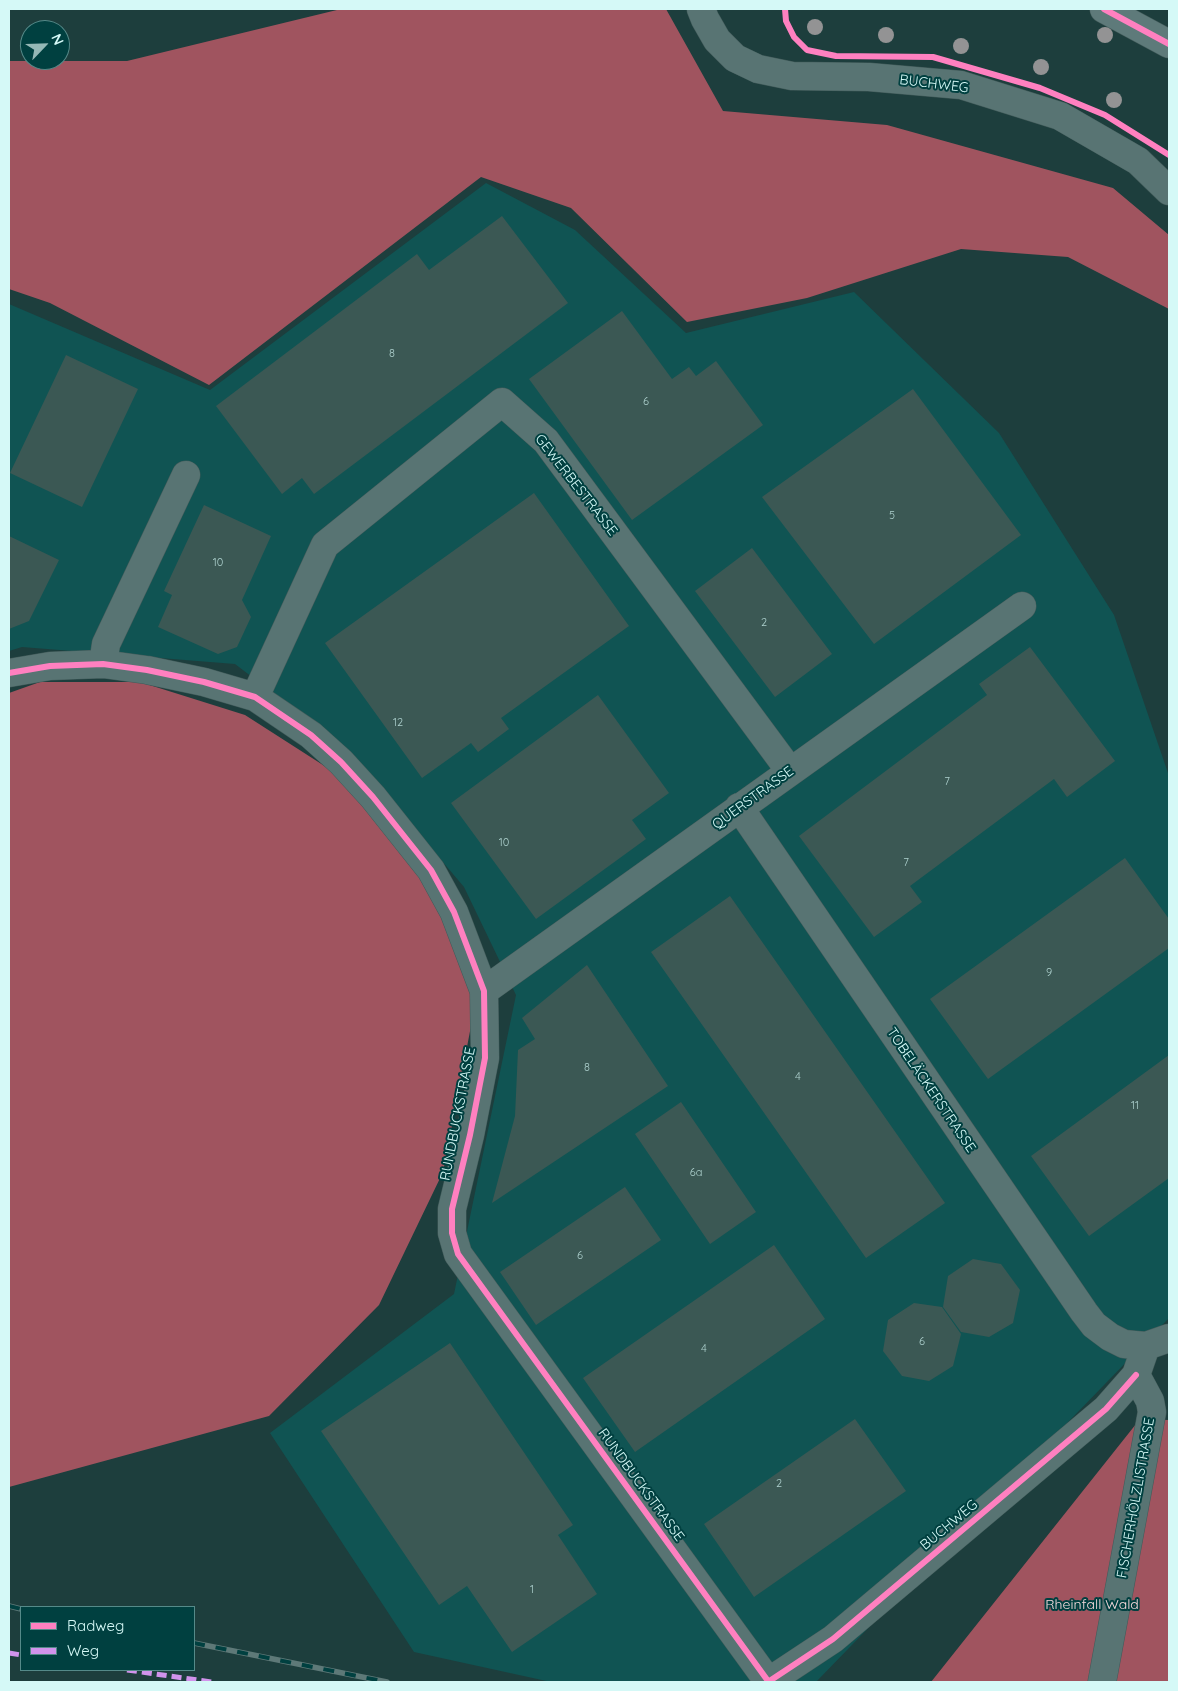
<!DOCTYPE html>
<html>
<head>
<meta charset="utf-8">
<style>
  body { margin:0 }
  #map { position:relative; width:1178px; height:1691px; overflow:hidden; background:#1d3e3d; font-family:Quicksand,sans-serif }
  canvas { display:block }
  .frame { position:absolute; inset:0; border:10px solid #d5f9f7; pointer-events:none }
  .legend { position:absolute; left:20px; top:1606px; width:175px; height:65px; box-sizing:border-box; background:#004040; border:1px solid #558a89; margin:0; padding:6px 9px; list-style:none; font-size:15px; color:#d5f9f7 }
  .legend li { display:flex; align-items:center; gap:10px; height:25px }
  .legend b { width:25px; border:1px solid #558a89 }
  .north { position:absolute; left:20px; top:20px; width:50px; height:50px; box-sizing:border-box; background:#004040; border:1px solid #558a89; border-radius:50%; rotate:66deg; font-size:14px; font-weight:700; line-height:20px; text-align:center; color:#d5f9f7 }
  .north::after { content:''; display:block; margin:auto; width:18px; height:22px; background:#95b8b6; clip-path:polygon(50% 0,100% 100%,50% 72%,0 100%) }
</style>
</head>
<body>
<div id="map">
<canvas width="1178" height="1691"></canvas>
<div class="frame"></div>
<ul class="legend">
<li><b style="height:6px;background:#ff80c0"></b>Radweg</li>
<li><b style="height:6px;background:#d193ec"></b>Weg</li>
</ul>
<div class="north">N</div>
</div>
<script>
const c = document.querySelector('canvas').getContext('2d');
c.lineJoin = 'round';
function paint(path, color) {
  c.fillStyle = color;
  c.fill(path, 'evenodd');
}
function shape(rows) {
  const path = new Path2D();
  for (const r of rows) {
    path.moveTo(r[0], r[1]);
    for (let i = 2; i < r.length; i += 2) path.lineTo(r[i], r[i + 1]);
  }
  return path;
}
function stroke(path, color, width, dash) {
  c.strokeStyle = color;
  c.lineWidth = width;
  c.lineCap = dash ? 'butt' : 'round';
  c.setLineDash(dash || []);
  c.stroke(path);
}
function write(font, color, halo, rows, align = 'center') {
  c.font = font + ' Quicksand,sans-serif';
  c.lineWidth = 4;
  c.setLineDash([]);
  c.textBaseline = 'middle';
  c.strokeStyle = halo;
  c.fillStyle = color;
  for (const [text, x, y, turn = 0] of rows) {
    c.save();
    c.translate(x, y);
    c.rotate((+turn || 0) * Math.PI / 180);
    c.textAlign = isNaN(turn) ? turn : align;
    if (halo) c.strokeText(text, 0, 0);
    c.fillText(text, 0, 0);
    c.restore();
  }
}
paint(shape([
  [486,183,575,230,686,333,854,292,999,433,1114,615,1169,776,1169,1318,816,1682,551,1682,414,1652,270,1433,454,1294,516,995,464,887,348,750,235,664,22,647,9,651,9,304,210,390]
]), '#105453');
paint(shape([
  [341,9,666,9,723,111,887,125,1113,188,1169,235,1169,309,1068,257,961,249,807,298,687,322,571,208,481,177,209,385,50,303,9,289,9,61,127,61],
  [40,682,140,682,245,715,337,774,423,864,476,1000,443,1172,379,1305,269,1416,9,1487,9,693],
  [1140,1419,1169,1420,1169,1682,931,1682]
]), '#a0545f');
paint(shape([
  [502,216,568,303,314,494,302,478,282,494,216,406,417,254,429,270],
  [622,311,672,379,689,367,696,376,716,361,763,425,632,520,529,379],
  [66,355,138,389,82,507,10,473],
  [913,389,1021,535,874,644,762,497],
  [534,493,629,626,501,718,509,729,478,752,471,743,422,778,325,643],
  [204,505,271,536,242,600,251,617,237,647,218,654,158,627,172,595,164,591],
  [9,536,59,560,29,621,9,629],
  [752,548,832,654,775,697,695,591],
  [1030,647,1115,761,1067,797,1054,779,910,886,922,902,874,937,799,836,987,695,979,684],
  [598,695,669,793,632,820,646,839,536,919,451,803],
  [1125,858,1169,919,1169,948,988,1079,930,999],
  [730,896,945,1203,866,1258,651,952],
  [587,965,668,1086,492,1203,515,1116,518,1050,535,1039,522,1018],
  [1169,1055,1169,1178,1089,1236,1031,1156],
  [681,1102,756,1212,710,1244,635,1134],
  [625,1187,661,1240,536,1325,500,1272],
  [774,1245,825,1319,635,1452,583,1378],
  [973,1259,1001,1264,1020,1290,1013,1323,989,1337,961,1332,943,1307,948,1276],
  [914,1303,942,1307,961,1334,953,1366,929,1381,902,1376,883,1351,888,1320],
  [450,1343,573,1525,558,1535,597,1594,512,1652,467,1586,439,1605,321,1431],
  [855,1419,906,1491,754,1597,704,1524]
]), '#3b5854');
const minor = shape([
  [701,9,705,19,717,40,735,58,758,69,792,76,869,77,961,85,1060,116,1138,161,1169,191],
  [103,664,106,644,186,475],
  [9,673,50,666,103,664,147,670,204,682,255,697,311,735,341,762,373,797,431,870,454,912,484,991,485,1058,470,1135,452,1209,452,1233,458,1254,768,1681],
  [255,697,325,545,502,402,546,441,790,771],
  [739,807,1084,1312,1094,1325,1110,1337,1124,1344,1146,1346],
  [484,991,1022,606],
  [768,1682,833,1639,1106,1409,1136,1375,1146,1346,1169,1338],
  [1102,1682,1152,1412,1150,1401,1136,1375]
]);
const major = shape([
  [1104,9,1169,44]
]);
stroke(minor, '#425b5a', 29);
stroke(major, '#425b5a', 29);
stroke(minor, '#587473', 28);
stroke(major, '#5e7a7a', 28);
const rail = shape([
  [9,1606,21,1609],
  [194,1643,387,1682]
]);
stroke(rail, '#5e7978', 5.5);
stroke(rail, '#004040', 4, [11]);
stroke(shape([
  [9,1653,21,1655],
  [127,1670,212,1682]
]), '#d193ec', 5, [10, 5]);
stroke(shape([
  [785,9,786,21,794,37,807,50,836,56,933,57,1040,88,1105,115,1169,155],
  [1104,9,1169,44],
  [9,673,50,666,103,664,147,670,204,682,255,697,311,735,341,762,373,797,431,870,454,912,484,991,485,1058,470,1135,452,1209,452,1233,458,1254,768,1681],
  [768,1682,833,1639,1106,1409,1136,1375]
]), '#ff80c0', 6);
c.fillStyle = '#939394';
for (const [x, y] of [
  [815,27],
  [886,35],
  [1105,35],
  [961,46],
  [1041,67],
  [1114,100]
]) {
  c.beginPath();
  c.arc(x, y, 8, 0, 2 * Math.PI);
  c.fill();
}
write('11px', '#aed1ce', null, [
  ["8",392,354],
  ["6",646,402],
  ["5",892,516],
  ["10",218,563],
  ["2",764,623],
  ["12",398,723],
  ["7",947,782],
  ["10",504,843],
  ["7",906,863],
  ["9",1049,973],
  ["8",587,1068],
  ["4",798,1077],
  ["11",1135,1106],
  ["6a",696,1173],
  ["6",580,1256],
  ["6",922,1342],
  ["4",704,1349],
  ["2",779,1484],
  ["1",532,1590]
]);
write('14px', '#d5f9f7', '#004040', [
  ["BUCHWEG",934,84,7],
  ["GEWERBESTRASSE",576,485,52],
  ["QUERSTRASSE",753,798,-36],
  ["TOBELÄCKERSTRASSE",931,1090,56],
  ["RUNDBUCKSTRASSE",458,1114,-79],
  ["RUNDBUCKSTRASSE",641,1485,54],
  ["FISCHERHÖLZLISTRASSE",1136,1498,-80],
  ["BUCHWEG",949,1525,-40]
]);
write('14px', '#f4d9db', '#004040', [
  ["Rheinfall Wald",1092,1605]
]);
</script>
</body>
</html>
